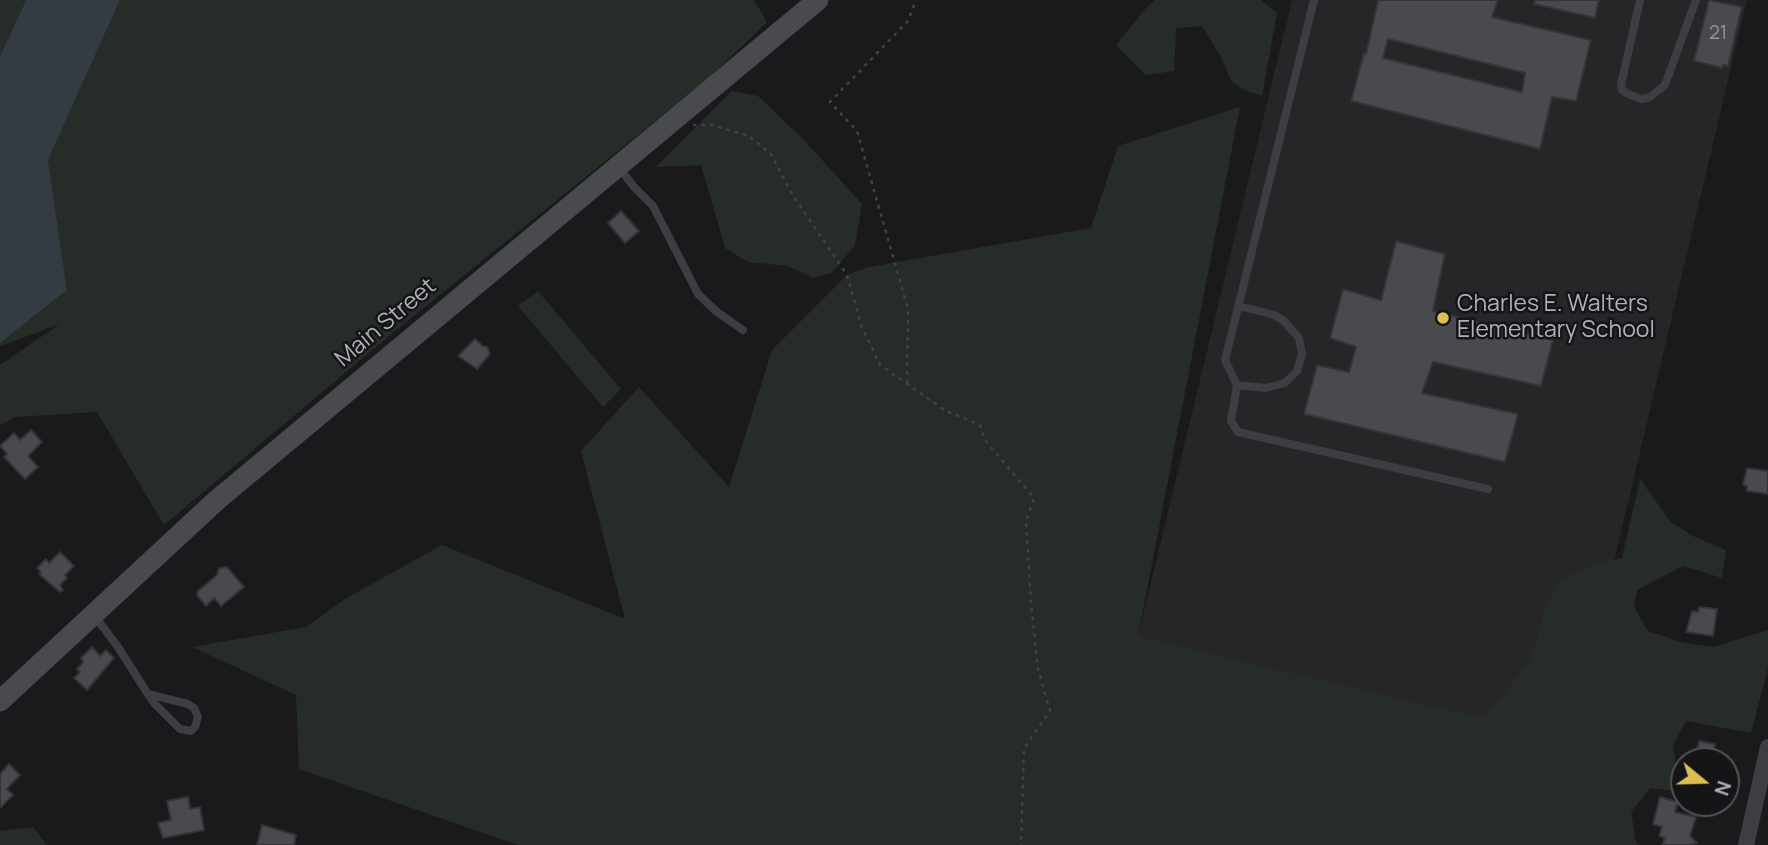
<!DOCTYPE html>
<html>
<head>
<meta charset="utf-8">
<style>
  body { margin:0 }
  #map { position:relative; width:1768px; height:845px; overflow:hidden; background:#1a1a1c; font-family:Manrope,sans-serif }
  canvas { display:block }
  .north { position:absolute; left:1670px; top:747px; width:70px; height:70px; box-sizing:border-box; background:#151517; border:2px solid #525358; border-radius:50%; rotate:109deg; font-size:19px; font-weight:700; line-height:28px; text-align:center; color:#aeb0ba }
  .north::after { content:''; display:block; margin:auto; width:24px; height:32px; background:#debe50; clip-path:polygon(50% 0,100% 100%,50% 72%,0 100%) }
</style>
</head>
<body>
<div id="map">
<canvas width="1768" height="845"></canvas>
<div class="north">N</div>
</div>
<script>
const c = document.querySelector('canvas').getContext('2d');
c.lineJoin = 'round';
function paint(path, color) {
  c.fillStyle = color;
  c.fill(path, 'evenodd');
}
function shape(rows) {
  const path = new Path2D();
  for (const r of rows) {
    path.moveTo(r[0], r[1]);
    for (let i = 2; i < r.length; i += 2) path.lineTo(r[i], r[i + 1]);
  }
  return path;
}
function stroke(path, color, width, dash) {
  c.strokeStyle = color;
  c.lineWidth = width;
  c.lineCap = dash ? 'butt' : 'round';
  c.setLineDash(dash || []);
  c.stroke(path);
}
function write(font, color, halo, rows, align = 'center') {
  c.font = font + ' Manrope,sans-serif';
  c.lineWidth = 5;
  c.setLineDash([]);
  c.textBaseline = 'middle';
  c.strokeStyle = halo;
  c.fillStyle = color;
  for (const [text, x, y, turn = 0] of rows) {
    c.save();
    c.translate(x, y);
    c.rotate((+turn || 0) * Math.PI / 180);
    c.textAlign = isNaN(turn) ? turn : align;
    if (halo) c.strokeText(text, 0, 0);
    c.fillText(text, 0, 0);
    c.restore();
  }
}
paint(shape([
  [1292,0,1747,0,1572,739,1138,636]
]), '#262628');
paint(shape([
  [0,0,26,0,0,56],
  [120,0,754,0,767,22,712,75,389,336,164,525,97,412,15,417,0,425,0,365,60,324,0,346,0,343,67,290,48,160],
  [1155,0,1261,0,1277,13,1262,96,1244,90,1231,81,1222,59,1202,26,1176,28,1174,71,1146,75,1116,45,1146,8],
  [732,91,758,96,803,139,862,204,855,245,832,273,813,278,788,266,748,262,725,248,701,165,656,167],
  [1240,107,1138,636,1484,718,1528,664,1537,643,1543,613,1559,581,1587,567,1622,558,1640,479,1670,521,1693,536,1726,550,1722,578,1683,566,1637,590,1634,607,1648,631,1681,642,1714,647,1768,630,1768,668,1751,733,1686,721,1673,745,1679,791,1650,788,1631,812,1636,842,1640,845,518,845,299,769,296,695,192,647,306,627,345,599,442,545,625,619,581,451,639,387,729,487,772,350,847,275,869,267,1091,228,1118,146],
  [538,291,621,389,603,407,518,306],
  [33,827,47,845,0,845,0,831]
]), '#262d28');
paint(shape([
  [26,0,120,0,48,160,67,290,0,343,0,56]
]), '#353b43');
const building = shape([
  [1378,0,1498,0,1492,17,1591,40,1576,101,1552,97,1540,149,1351,101,1364,53,1366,54,1378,0],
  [1388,39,1525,73,1522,92,1383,58,1388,39],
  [1535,0,1599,0,1595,18,1534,4,1535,0],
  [1709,0,1742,7,1728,66,1723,65,1722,68,1694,61,1709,0],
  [621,211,639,231,625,243,608,223,621,211],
  [1396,241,1445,254,1433,311,1553,340,1541,386,1433,362,1422,393,1518,414,1505,462,1304,414,1317,365,1349,372,1356,347,1330,338,1343,289,1381,300,1396,241],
  [475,339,483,346,487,347,490,354,477,369,458,356,475,339],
  [31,430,42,442,28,456,38,467,25,479,4,457,7,454,0,446,14,433,20,440,31,430],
  [1747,468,1768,471,1768,494,1747,491,1747,486,1743,485,1747,468],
  [60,552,74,566,65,575,67,578,60,585,63,590,60,592,39,574,41,572,37,568,46,559,49,563,60,552],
  [227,567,244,587,221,606,214,598,206,606,197,595,198,591,217,575,219,568,227,567],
  [1699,607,1717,609,1713,636,1686,632,1692,611,1698,612,1699,607],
  [92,647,100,656,106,650,114,658,87,690,74,678,80,672,77,669,83,662,81,658,92,647],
  [1699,741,1715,744,1712,761,1695,761,1699,741],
  [9,764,20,775,7,789,13,795,0,808,0,774,9,764],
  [188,797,190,809,200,807,204,830,163,838,158,823,171,820,167,801,188,797],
  [1660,797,1678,802,1675,812,1696,817,1690,836,1697,843,1689,845,1662,845,1665,838,1659,836,1662,827,1653,824,1660,797],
  [262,825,296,835,294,845,257,845,262,825]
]);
paint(building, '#494a4e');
stroke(building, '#343437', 2);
stroke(shape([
  [693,125,712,125,749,136,771,154,792,194,847,275,862,328,880,365,946,411,980,425,985,440,1034,498,1026,521,1031,603,1038,669,1050,711,1024,748,1021,845],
  [907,383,908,309,857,131,830,102,908,21,916,0]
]), '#414247', 2.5, [3.5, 5]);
stroke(shape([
  [1314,0,1225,360,1237,385,1231,421,1238,432,1488,489],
  [1640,0,1621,85,1622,90,1628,94,1642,99,1650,97,1665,85,1696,0],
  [619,168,635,188,653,206,698,294,717,312,743,330],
  [1237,385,1266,388,1285,383,1297,371,1302,354,1299,338,1284,321,1274,315,1239,306],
  [94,615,118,647,144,688,154,703,180,729,191,731,195,727,198,717,194,708,188,704,148,694]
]), '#3d3d42', 8);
stroke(shape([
  [1746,845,1768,747]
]), '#3d3d42', 16);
stroke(shape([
  [0,701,217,500,818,0]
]), '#494a50', 21);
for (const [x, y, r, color] of [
  [1443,318,7,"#debe50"]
]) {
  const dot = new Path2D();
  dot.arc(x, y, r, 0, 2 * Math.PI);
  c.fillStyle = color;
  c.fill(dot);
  stroke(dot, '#151517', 2.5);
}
write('19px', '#95969f', null, [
  ["21",1718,34]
]);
write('23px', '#aeb0ba', '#151517', [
  ["Charles E. Walters",1457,305],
  ["Elementary School",1457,331]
], 'left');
write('23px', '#aeb0ba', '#151517', [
  ["Main Street",386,323,-40]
]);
</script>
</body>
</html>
